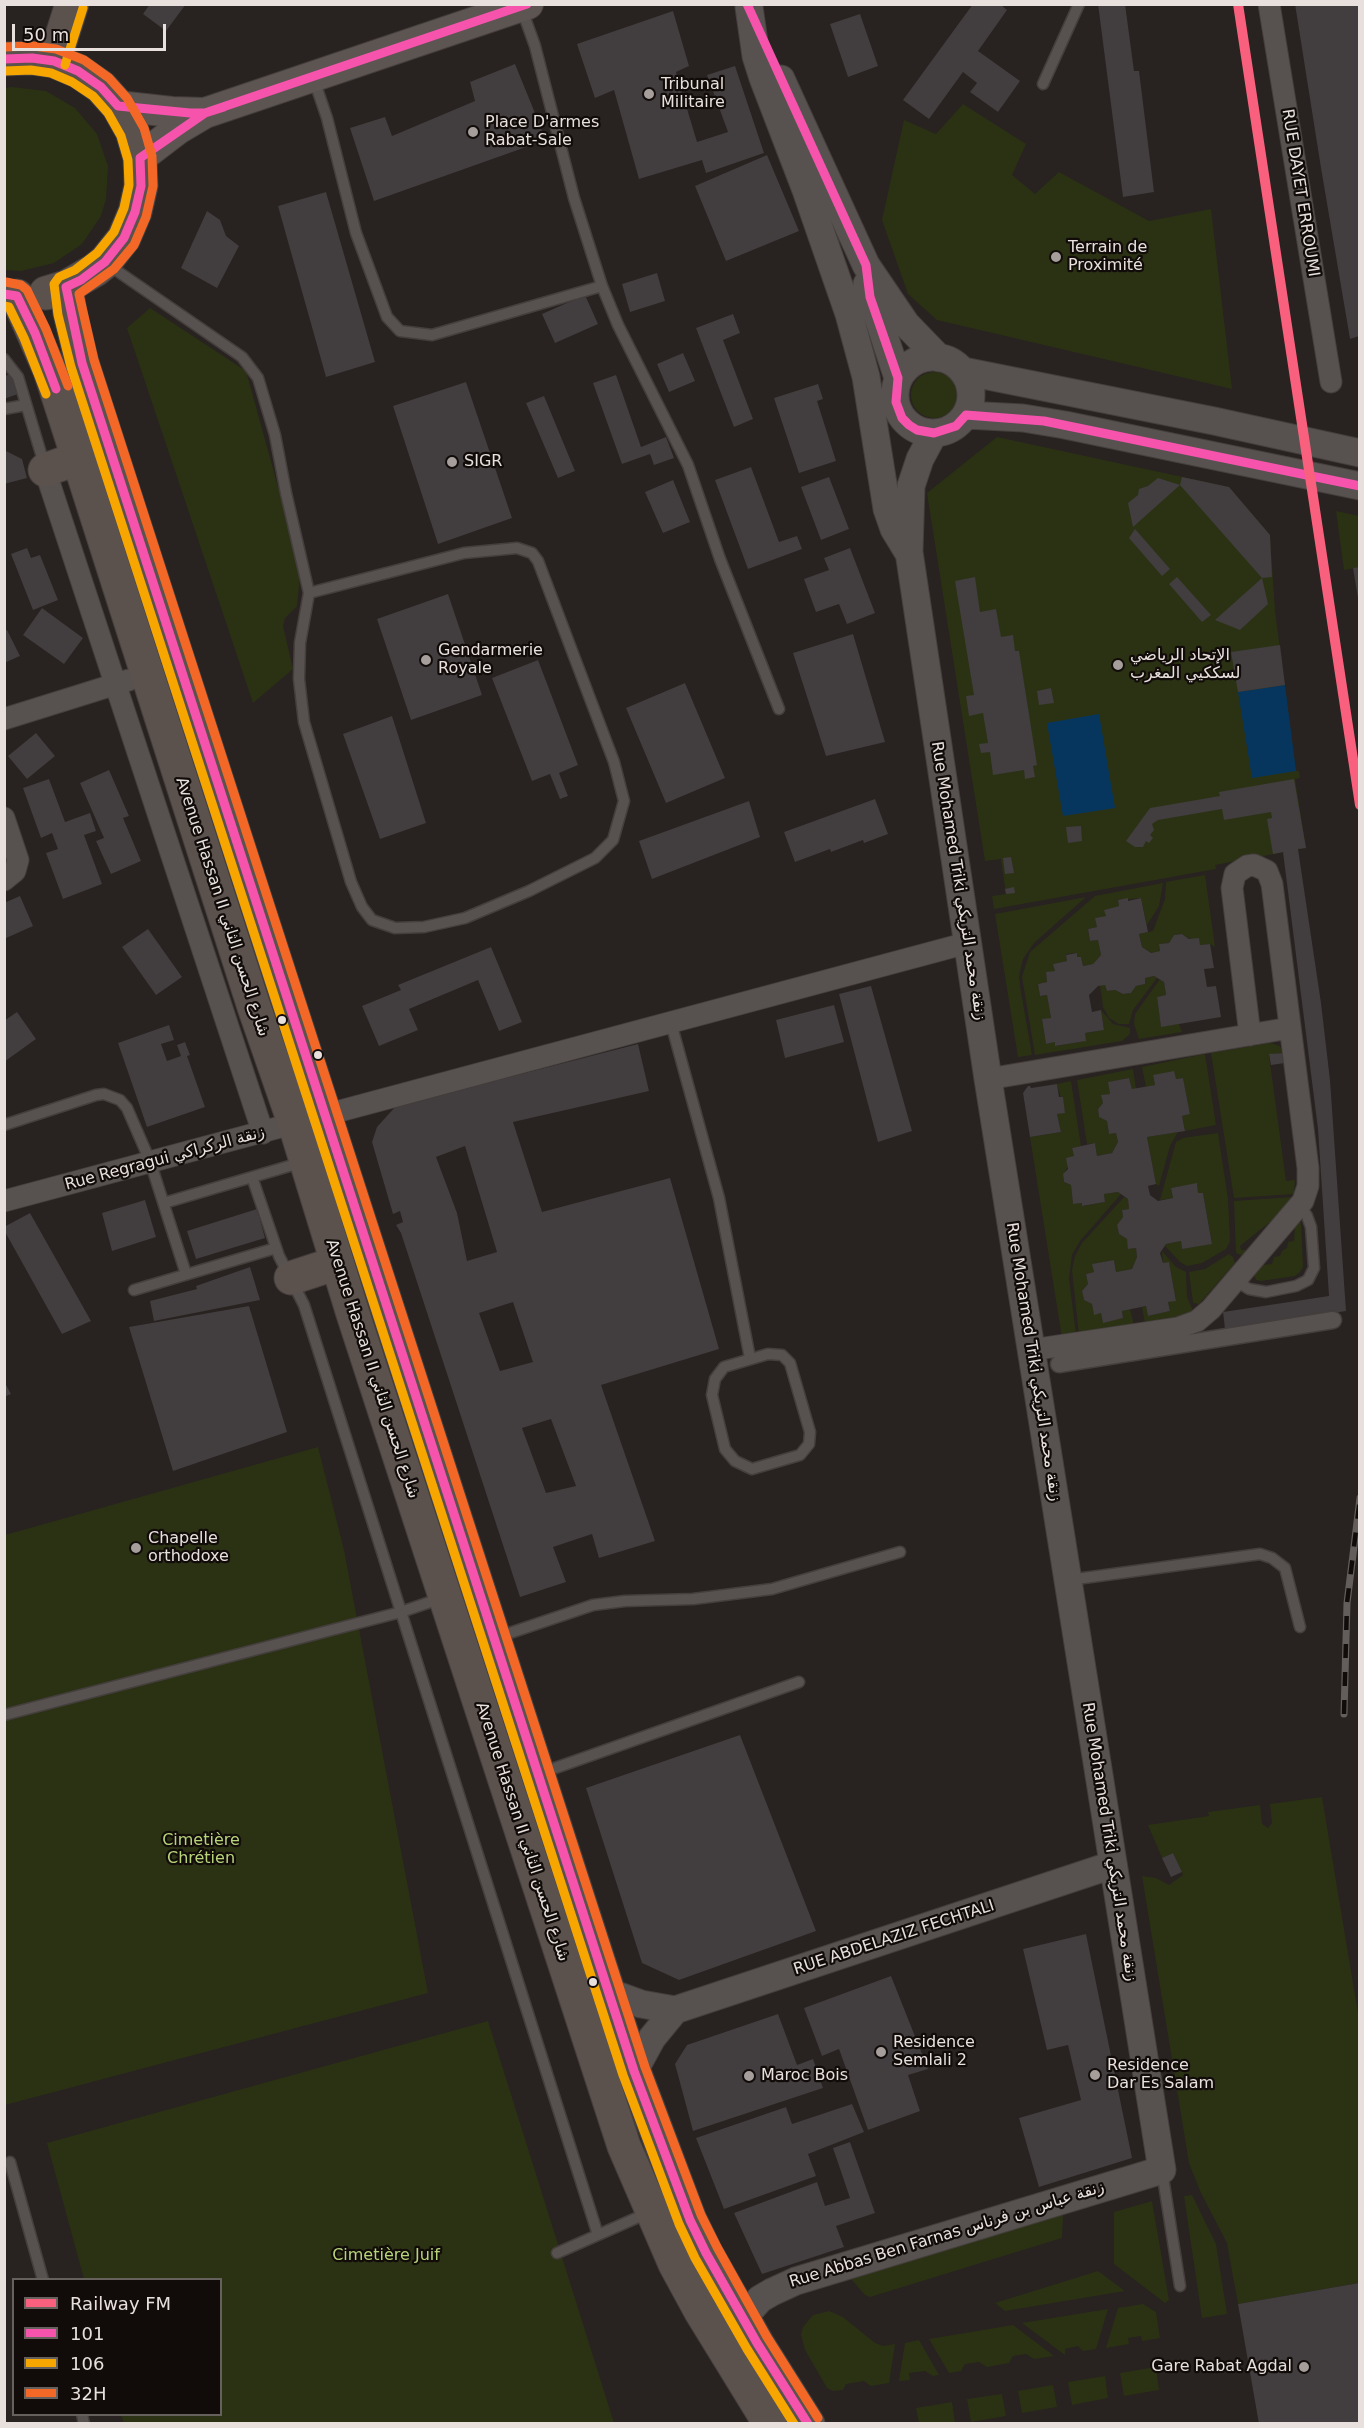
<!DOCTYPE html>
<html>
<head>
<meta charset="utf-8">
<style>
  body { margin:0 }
  #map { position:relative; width:1364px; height:2428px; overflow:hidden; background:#282220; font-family:"DejaVu Sans",sans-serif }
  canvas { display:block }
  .frame { position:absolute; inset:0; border:6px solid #e8e0dd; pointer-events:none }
  .legend { position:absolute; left:12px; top:2278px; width:210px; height:138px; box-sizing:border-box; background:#110c0a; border:2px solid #67615e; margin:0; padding:8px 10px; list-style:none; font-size:18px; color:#e8e0dd }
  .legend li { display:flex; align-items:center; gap:12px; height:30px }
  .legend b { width:30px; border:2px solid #67615e }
  .scale { position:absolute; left:12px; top:24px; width:154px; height:27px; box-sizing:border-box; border:3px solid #e8e0dd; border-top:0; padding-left:8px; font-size:18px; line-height:21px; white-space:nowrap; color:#e8e0dd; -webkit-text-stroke:4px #110c0a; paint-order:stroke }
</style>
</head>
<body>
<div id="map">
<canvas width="1364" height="2428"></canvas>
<div class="frame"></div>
<ul class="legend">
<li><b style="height:8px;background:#f8607d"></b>Railway FM</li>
<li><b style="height:8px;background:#f653ac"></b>101</li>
<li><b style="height:8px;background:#f7a600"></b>106</li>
<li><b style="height:8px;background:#f36827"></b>32H</li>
</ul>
<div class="scale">50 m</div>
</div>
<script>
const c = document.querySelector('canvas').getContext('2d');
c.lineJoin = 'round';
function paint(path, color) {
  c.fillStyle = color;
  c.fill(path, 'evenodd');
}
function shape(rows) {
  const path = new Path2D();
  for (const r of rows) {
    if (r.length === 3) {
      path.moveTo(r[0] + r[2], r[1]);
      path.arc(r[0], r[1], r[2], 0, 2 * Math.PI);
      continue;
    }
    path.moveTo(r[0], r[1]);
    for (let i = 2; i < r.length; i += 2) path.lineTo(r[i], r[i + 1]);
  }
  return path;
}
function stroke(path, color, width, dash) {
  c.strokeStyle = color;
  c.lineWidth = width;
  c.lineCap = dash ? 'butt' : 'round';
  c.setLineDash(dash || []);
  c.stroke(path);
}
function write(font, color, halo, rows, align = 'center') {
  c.font = font + ' "DejaVu Sans","Noto Sans Arabic",sans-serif';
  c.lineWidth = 4.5;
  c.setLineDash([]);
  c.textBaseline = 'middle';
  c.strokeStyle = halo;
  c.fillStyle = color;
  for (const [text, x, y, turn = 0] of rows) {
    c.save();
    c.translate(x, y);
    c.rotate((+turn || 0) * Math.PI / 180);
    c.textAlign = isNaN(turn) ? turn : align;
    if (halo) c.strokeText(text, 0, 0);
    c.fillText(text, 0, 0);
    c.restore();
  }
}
paint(shape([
  [12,87,46,91,75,108,97,134,108,166,106,199,101,216,82,244,54,263,21,271,5,270,4,88],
  [963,104,1026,144,1012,175,1035,194,1059,172,1149,221,1211,209,1232,389,937,320,908,294,882,220,904,120,936,134],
  [150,308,246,371,298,559,300,577,297,606,285,618,283,626,293,669,253,703,127,328],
  [934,395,23],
  [997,437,1229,487,1270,535,1275,611,1296,771,1299,771,1300,778,1295,779,1306,848,1215,865,1216,869,994,909,992,896,1006,894,1001,859,985,861,927,493],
  [1336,511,1359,516,1359,567,1344,570],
  [1205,875,1215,947,1210,944,1200,945,1182,934,1174,935,1169,943,1159,944,1160,951,1151,953,1142,947,1139,934,1153,931,1165,899,1166,882],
  [1163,883,1159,906,1147,925,1141,898,1118,900,1119,906,1105,910,1106,916,1096,918,1097,927,1088,929,1090,941,1098,940,1101,955,1093,964,1083,966,1081,957,1077,957,1076,953,1066,954,1067,961,1054,964,1055,971,1046,973,1047,982,1038,984,1040,996,1047,995,1051,1018,1042,1020,1046,1044,1055,1042,1056,1046,1085,1041,1085,1033,1104,1030,1101,1010,1113,1024,1130,1028,1130,1034,1122,1041,1035,1055,1022,977,1030,952,1095,896],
  [1086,897,1034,943,1023,959,1019,976,1020,986,1032,1055,1018,1057,995,914],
  [1154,976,1157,978,1133,1010,1129,1024,1119,1024,1109,1018,1103,1007,1100,985,1105,985,1107,991,1115,990,1123,994,1131,993,1136,986,1145,984,1145,978],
  [1160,979,1164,982,1166,995,1157,997,1161,1026,1179,1024,1182,1032,1139,1039,1134,1024,1135,1014],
  [1270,1043,1280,1046,1282,1053,1269,1055,1286,1181,1295,1180,1294,1194,1234,1198,1211,1053],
  [1205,1054,1216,1125,1185,1131,1182,1116,1190,1114,1183,1078,1176,1079,1153,1075,1155,1085,1146,1087,1142,1067],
  [1133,1069,1136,1089,1132,1089,1129,1078,1109,1082,1110,1094,1102,1095,1103,1103,1098,1109,1099,1117,1107,1121,1109,1134,1116,1133,1118,1142,1112,1153,1097,1156,1095,1143,1087,1144,1077,1080],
  [1071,1081,1081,1146,1072,1148,1074,1156,1063,1175,1064,1182,1071,1185,1073,1204,1082,1203,1083,1206,1105,1202,1104,1194,1118,1192,1121,1194,1080,1241,1072,1255,1069,1278,1076,1335,1062,1338,1030,1137,1061,1132,1057,1114,1065,1112,1057,1084],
  [1178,1132,1170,1146,1159,1186,1156,1184,1147,1137],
  [1218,1133,1228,1199,1230,1241,1226,1249,1202,1263,1187,1266,1180,1262,1165,1246,1166,1244,1181,1241,1182,1249,1212,1243,1203,1193,1198,1193,1197,1184,1171,1188,1173,1198,1160,1200,1176,1142,1183,1138],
  [1124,1197,1128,1199,1129,1209,1122,1210,1123,1217,1117,1225,1119,1234,1127,1239,1129,1249,1136,1248,1137,1257,1132,1269,1116,1272,1114,1260,1093,1264,1094,1272,1086,1274,1088,1284,1082,1291,1084,1300,1092,1304,1094,1314,1101,1313,1103,1322,1123,1318,1122,1311,1130,1309,1134,1325,1079,1335,1072,1270,1075,1256,1082,1243],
  [1293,1197,1285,1210,1240,1246,1241,1250,1247,1250,1247,1252,1241,1255,1236,1253,1234,1201],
  [1297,1221,1301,1223,1303,1267,1300,1272,1295,1276,1261,1281,1256,1280,1253,1273,1261,1260,1263,1265,1272,1264,1274,1257,1280,1256,1282,1251,1287,1248,1288,1242,1294,1241,1295,1225],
  [1162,1251,1176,1267,1186,1272,1187,1297,1193,1311,1189,1316,1145,1323,1142,1307,1146,1306,1148,1316,1170,1311,1168,1302,1176,1300,1169,1263,1163,1263],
  [1229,1254,1233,1257,1235,1263,1199,1304,1193,1303,1189,1272,1205,1269],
  [318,1447,344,1550,428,1993,5,2105,5,1535],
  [1322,1797,1359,2019,1359,2283,1238,2304,1227,2243,1201,2193,1189,2163,1142,1876,1156,1878,1169,1885,1183,1875,1173,1853,1162,1858,1148,1825,1209,1816,1208,1812,1260,1805,1262,1824,1268,1828,1272,1823,1270,1804],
  [488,2021,614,2423,124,2423,121,2415,220,2414,220,2280,84,2279,47,2143],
  [1192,2195,1216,2244,1227,2314,1202,2318,1184,2196],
  [1152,2201,1169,2300,1165,2303,1114,2264,1114,2212],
  [1063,2213,1062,2238,870,2297,865,2295,852,2280,852,2278],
  [1098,2271,1125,2291,1005,2311,995,2303],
  [1143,2304,1156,2312,1160,2338,1142,2341,1141,2336,1128,2338,1129,2344,1106,2348,1118,2308],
  [1108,2309,1096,2349,1083,2351,1078,2346,1065,2349,1065,2355,1022,2323],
  [829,2311,843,2317,875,2343,883,2346,895,2344,889,2383,871,2386,864,2381,846,2384,843,2390,833,2391,827,2388,805,2350,801,2335,803,2327,813,2315],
  [1013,2325,1054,2356,1034,2359,1026,2354,1013,2356,1009,2363,987,2367,979,2362,965,2364,961,2371,949,2373,929,2339],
  [919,2340,939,2375,933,2376,925,2371,909,2373,910,2380,899,2381,905,2343],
  [1156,2367,1159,2390,1124,2396,1120,2373],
  [1105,2376,1108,2398,1072,2405,1068,2382],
  [1053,2385,1057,2407,1022,2413,1018,2391],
  [1002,2394,1006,2416,971,2422,967,2399],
  [952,2402,955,2423,919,2423,916,2408]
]), '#2b3214');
paint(shape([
  [1285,685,1296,771,1252,778,1238,692],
  [1099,714,1115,808,1063,816,1047,723]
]), '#06365d');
paint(shape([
  [150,4,186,4,166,31,143,14],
  [973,4,1000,4,1007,10,978,51,1020,81,998,112,970,92,977,83,963,72,929,119,903,100],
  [1098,4,1125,4,1134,71,1139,71,1154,192,1123,197],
  [1295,4,1359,4,1359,336,1350,339,1321,168],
  [673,11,689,66,676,72,697,142,728,132,707,75,735,66,764,153,706,173,702,160,639,179,614,90,595,98,577,44],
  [860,14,878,66,848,77,830,24],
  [515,64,546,140,374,201,350,128,385,117,392,136,475,101,470,82],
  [767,155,799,231,726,261,695,186],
  [326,192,375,362,326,377,278,206],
  [207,211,220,220,226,236,239,246,217,288,181,268],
  [657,273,665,301,630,312,622,284],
  [585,295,598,324,555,343,542,314],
  [733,314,740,333,723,340,753,419,734,427,696,328],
  [683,353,695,381,669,392,657,364],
  [12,374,18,394,4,399,4,376],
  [616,375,641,447,666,437,674,458,654,465,650,454,622,464,593,383],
  [466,382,512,518,438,544,393,406],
  [818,384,823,399,817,401,836,461,799,473,774,398],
  [544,396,575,471,558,478,526,403],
  [4,450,22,459,27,478,4,484],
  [751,467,779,542,797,536,802,549,748,569,715,480],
  [829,477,849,529,821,540,801,487],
  [1182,477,1229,487,1270,535,1272,577,1262,578,1180,485,1133,527,1128,503,1138,495,1139,489,1148,486,1158,478,1180,485],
  [673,480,690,522,663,533,645,492],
  [1135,529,1170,569,1162,576,1129,538],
  [27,548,31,558,40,555,58,600,33,610,11,554],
  [850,548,875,613,847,624,839,604,816,612,804,579,829,570,824,558],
  [1359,567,1359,598,1358,598,1353,568],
  [975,577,980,612,996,609,1001,637,1013,635,1015,651,1019,651,1037,765,1033,766,1035,777,1025,779,1024,770,993,775,990,752,981,753,979,744,988,743,983,713,969,716,966,696,974,695,955,581],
  [1177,577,1211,615,1202,622,1169,584],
  [1262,578,1268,604,1240,630,1215,620],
  [448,594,482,695,411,720,377,619],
  [42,608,83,638,64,664,23,635],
  [7,630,20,656,4,663,4,631],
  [853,634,885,742,826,756,793,653],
  [1280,645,1285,685,1238,692,1231,652],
  [538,660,578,765,559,773,568,796,560,799,550,774,532,781,492,678],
  [685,683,725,778,666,803,626,708],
  [1051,688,1054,703,1039,705,1037,691],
  [392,716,426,823,380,839,343,734],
  [36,733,55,756,27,779,8,756],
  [109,770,129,816,123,818,141,861,111,874,96,841,104,838,80,783],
  [49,779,65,822,90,813,96,831,84,835,102,884,63,899,46,853,58,849,52,833,41,838,23,788],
  [1294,779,1306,848,1298,849,1321,1003,1330,1080,1346,1311,1225,1329,1223,1312,1329,1296,1318,1129,1283,852,1273,854,1267,819,1272,818,1271,812,1224,820,1222,809,1158,820,1152,824,1154,830,1150,835,1153,838,1149,843,1146,841,1143,847,1135,847,1126,841,1150,808,1220,796,1219,792],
  [875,799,888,834,864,843,863,840,831,852,830,849,795,862,784,832],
  [749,801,760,837,652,879,639,841],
  [1081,826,1082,841,1068,843,1066,827],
  [1011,857,1014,873,1005,874,1003,858],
  [1014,887,1015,893,1006,894,1005,889],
  [20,896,33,926,4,939,4,903],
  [1128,898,1128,901,1141,898,1148,932,1139,934,1142,947,1151,953,1160,951,1159,944,1169,943,1174,935,1182,934,1189,939,1199,938,1200,945,1210,944,1214,968,1204,969,1207,987,1216,986,1221,1017,1161,1027,1157,997,1166,995,1164,982,1154,976,1145,978,1145,984,1136,986,1131,993,1123,994,1115,990,1107,991,1105,985,1098,986,1089,995,1092,1012,1101,1010,1104,1030,1085,1033,1086,1041,1055,1046,1055,1042,1046,1044,1042,1019,1051,1018,1047,995,1040,996,1038,984,1047,982,1046,972,1055,971,1053,964,1067,961,1066,955,1077,953,1077,957,1081,957,1083,966,1093,964,1101,955,1098,940,1090,941,1088,929,1097,927,1095,918,1106,916,1104,910,1119,906,1118,900],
  [148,929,182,977,156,995,122,947],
  [491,947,522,1022,499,1031,478,980,409,1009,418,1030,379,1046,362,1006,401,990,398,985],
  [871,986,912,1131,878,1142,839,994],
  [834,1005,844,1042,785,1058,776,1020],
  [17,1012,36,1039,4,1062,4,1021],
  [169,1025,174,1040,161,1044,167,1061,181,1056,177,1045,185,1042,190,1055,187,1056,205,1107,147,1127,118,1043],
  [638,1044,649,1091,513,1122,542,1212,670,1178,719,1349,601,1385,655,1541,599,1558,592,1534,553,1547,566,1582,520,1597,401,1233,396,1225,403,1222,400,1211,393,1214,372,1142,377,1127,396,1106],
  [465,1146,497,1252,467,1261,457,1213,436,1157],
  [513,1302,533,1362,500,1371,479,1313],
  [551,1419,576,1486,546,1493,522,1428],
  [1284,1053,1285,1063,1271,1065,1269,1054],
  [1174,1071,1176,1079,1183,1078,1190,1114,1182,1116,1185,1131,1147,1137,1156,1184,1148,1186,1150,1195,1158,1201,1173,1198,1171,1188,1197,1183,1198,1193,1203,1193,1212,1244,1182,1249,1181,1241,1166,1244,1160,1253,1163,1263,1169,1262,1176,1301,1168,1302,1170,1311,1148,1316,1146,1306,1122,1311,1123,1318,1103,1323,1101,1313,1094,1315,1092,1304,1084,1300,1082,1291,1088,1284,1086,1274,1094,1272,1092,1264,1114,1260,1116,1272,1132,1269,1137,1257,1136,1248,1128,1249,1127,1239,1119,1234,1117,1225,1123,1217,1122,1210,1129,1209,1128,1199,1118,1192,1104,1194,1105,1202,1082,1206,1082,1203,1073,1204,1071,1185,1064,1182,1063,1174,1068,1169,1066,1158,1074,1156,1072,1148,1095,1143,1097,1156,1112,1153,1118,1142,1116,1133,1109,1134,1107,1121,1099,1117,1098,1109,1103,1103,1101,1095,1110,1094,1108,1082,1129,1078,1132,1089,1155,1085,1153,1075],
  [1057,1084,1059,1097,1063,1097,1065,1113,1057,1114,1061,1132,1030,1137,1023,1093,1028,1086,1030,1086,1031,1088],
  [145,1200,156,1237,112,1251,102,1213],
  [257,1209,265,1238,196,1259,187,1231],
  [30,1213,91,1321,62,1334,4,1230,4,1227],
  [250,1267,260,1300,154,1321,150,1301,197,1289,196,1286],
  [249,1306,287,1432,173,1471,129,1327],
  [4,1381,11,1394,4,1397],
  [740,1735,816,1931,679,1980,642,1963,586,1788],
  [1173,1853,1182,1872,1171,1877,1162,1858],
  [1086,1934,1132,2158,1039,2187,1019,2118,1081,2100,1068,2045,1047,2050,1023,1949],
  [891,1976,928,2069,908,2075,920,2111,868,2130,839,2049,822,2056,804,2008],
  [778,2014,797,2065,813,2059,823,2088,693,2131,675,2064,687,2045],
  [852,2104,864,2132,808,2154,816,2176,724,2209,696,2138,786,2107,792,2124],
  [850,2142,875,2213,836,2226,844,2247,762,2274,734,2213,817,2182,825,2206,850,2198,833,2148],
  [1359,2283,1359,2424,1259,2424,1238,2304]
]), '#423d3e');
const service = shape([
  [521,7,535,46,574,198,602,286,618,325,688,465,720,559,779,709],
  [313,77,327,118,356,233,387,317,400,331,432,335,602,286],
  [1043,84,1079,4],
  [107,264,242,357,258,378,275,435,286,493,309,593,464,553,517,548,532,553,538,561,614,762,624,801,613,840,595,858,529,891,465,918,424,927,395,928,372,920,362,907,351,882,304,722,299,679,300,643,309,593],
  [4,359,18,377,45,467],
  [4,409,26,405],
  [671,1023,719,1198,750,1358],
  [4,1125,96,1095,104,1094,120,1100,127,1108,150,1161,186,1274],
  [252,1177,279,1256,304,1305,598,2235],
  [164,1203,303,1162],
  [1236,1281,1249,1289,1266,1292,1296,1286,1308,1280,1314,1268,1311,1227,1307,1216,1300,1205],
  [134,1290,276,1248],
  [768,1354,782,1355,790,1363,810,1432,809,1444,800,1455,752,1469,735,1461,725,1449,712,1395,715,1379,724,1367,768,1354],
  [1069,1580,1260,1554,1272,1558,1285,1568,1300,1627],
  [498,1637,593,1605,625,1601,693,1599,772,1589,900,1552],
  [4,1715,401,1612,442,1598],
  [541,1773,799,1682],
  [10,2162,43,2280],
  [1162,2171,1180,2286],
  [557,2253,650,2212],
  [82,2414,84,2424]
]);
const pedestrian = shape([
  [1059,1364,1333,1320]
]);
const minor = shape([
  [1269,4,1331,382],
  [45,470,263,1133],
  [4,719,129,680],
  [4,818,18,860,15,871,4,880],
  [988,1079,1290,1028],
  [4,1201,967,943],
  [1031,1350,1178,1328,1197,1321,1211,1309,1303,1201,1308,1186,1308,1168,1272,884,1267,871,1254,865,1247,866,1235,874,1232,888,1250,1035]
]);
const tertiary = shape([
  [749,7,756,56,763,78,806,190,849,314,866,377,887,509,894,529,908,552],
  [781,79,866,265,906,324,939,358],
  [867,284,898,378],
  [933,395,38],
  [963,371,1214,421,1360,453],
  [966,415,1023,418,1065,425,1360,486],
  [608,1992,641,2004,675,2010,1112,1865],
  [634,2071,652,2038,675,2010],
  [743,2318,760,2299,772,2292,796,2281,1162,2170,988,1079,909,552,911,486,920,459,934,433]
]);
const secondary = shape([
  [118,106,172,112,205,113],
  [140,158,178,129,205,113,528,4]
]);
const primary = shape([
  [4,59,32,58,54,61,78,71,101,87,118,106,132,131,140,158,141,186,135,212,124,238,105,262,95,270,66,287,46,293],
  [54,61,72,4],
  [66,287,70,313,82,363,634,2071,690,2220,706,2253,757,2343,808,2424],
  [17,296,50,371,64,414,254,1007,295,1125,353,1314,624,2146,675,2264,700,2310,770,2424],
  [45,470,79,458],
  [291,1278,337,1263]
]);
stroke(service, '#443e3c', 13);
stroke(pedestrian, '#443e3c', 19);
stroke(minor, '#443e3c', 23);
stroke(tertiary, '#443e3c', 29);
stroke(secondary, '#443e3c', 32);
stroke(primary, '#443e3c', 35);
stroke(service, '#575250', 10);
stroke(pedestrian, '#575250', 16);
stroke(minor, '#575250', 21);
stroke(tertiary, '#575250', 27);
stroke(secondary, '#5c5552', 30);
stroke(primary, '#5b524d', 33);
const rail = shape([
  [1344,1714,1347,1603,1360,1498]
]);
stroke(rail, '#635e5c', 7);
stroke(rail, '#110c0a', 4.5, [14]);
stroke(shape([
  [527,4,205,113,140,158,141,186,135,212,124,238,105,262,81,280,66,287,82,363,634,2071,690,2220,706,2253,757,2343,808,2424],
  [747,4,866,265,870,297,898,378,896,402,902,418,909,425,917,430,934,433,956,426,966,415,1044,421,1360,486],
  [4,59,32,58,54,61,78,71,101,87,118,106,190,113,205,113,224,107],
  [4,294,17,296,35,333,56,389]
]), '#f653ac', 9);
stroke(shape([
  [65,65,83,8],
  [4,71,31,70,51,73,72,82,93,96,108,113,121,136,128,160,129,185,124,208,114,232,97,253,75,270,59,277,54,284,58,315,71,367,623,2075,679,2224,695,2258,747,2349,794,2424],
  [4,306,9,307,24,338,46,394]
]), '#f7a600', 9);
stroke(shape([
  [4,47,33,46,56,49,84,60,109,78,127,98,144,128,152,156,153,186,146,217,134,245,114,269,79,294,94,360,645,2067,701,2215,717,2247,767,2337,818,2418],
  [6,282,21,285,27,290,46,329,68,386]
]), '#f36827', 9);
stroke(shape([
  [1238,4,1360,805]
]), '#f8607d', 10);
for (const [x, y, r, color] of [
  [649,94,6,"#a59e9b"],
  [473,132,6,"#a59e9b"],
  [1056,257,6,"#a59e9b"],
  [452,462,6,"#a59e9b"],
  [426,660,6,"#a59e9b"],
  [1118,665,6,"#a59e9b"],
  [282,1020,5,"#e8e0dd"],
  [318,1055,5,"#e8e0dd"],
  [136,1548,6,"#a59e9b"],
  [593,1982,5,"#e8e0dd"],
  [881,2052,6,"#a59e9b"],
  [1095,2075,6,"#a59e9b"],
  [749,2076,6,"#a59e9b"],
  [1304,2367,6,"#a59e9b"]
]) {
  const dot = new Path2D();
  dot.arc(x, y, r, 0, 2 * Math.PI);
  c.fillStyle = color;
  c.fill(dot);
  stroke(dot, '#110c0a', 2);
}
write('16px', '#e8e0dd', '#110c0a', [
  ["Tribunal",661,85],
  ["Militaire",661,103],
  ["Place D'armes",485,123],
  ["Rabat-Sale",485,141],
  ["Terrain de",1068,248],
  ["Proximité",1068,266],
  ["SIGR",464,462],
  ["Gendarmerie",438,651],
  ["Royale",438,669],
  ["الإتحاد الرياضي",1130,656],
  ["لسككيي المغرب",1130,674],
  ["Chapelle",148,1539],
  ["orthodoxe",148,1557],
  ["Residence",893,2043],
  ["Semlali 2",893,2061],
  ["Residence",1107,2066],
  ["Dar Es Salam",1107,2084],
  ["Maroc Bois",761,2076],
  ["Gare Rabat Agdal",1292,2367,"right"]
], 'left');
write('16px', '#e8e0dd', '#110c0a', [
  ["RUE DAYET ERROUMI",1300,193,81],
  ["Rue Mohamed Triki زنقة محمد التريكي",958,881,81],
  ["Avenue Hassan II شارع الحسن الثاني",222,907,72],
  ["Rue Regragui زنقة الركراكي",165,1159,-15],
  ["Rue Mohamed Triki زنقة محمد التريكي",1033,1362,81],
  ["Avenue Hassan II شارع الحسن الثاني",372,1369,72],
  ["Avenue Hassan II شارع الحسن الثاني",522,1832,72],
  ["Rue Mohamed Triki زنقة محمد التريكي",1109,1842,81],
  ["RUE ABDELAZIZ FECHTALI",894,1938,-18],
  ["Rue Abbas Ben Farnas زنقة عباس بن فرناس",947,2235,-17]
]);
write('16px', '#b7d479', '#110c0a', [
  ["Cimetière",201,1841],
  ["Chrétien",201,1859],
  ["Cimetière Juif",386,2256]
]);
</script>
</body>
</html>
